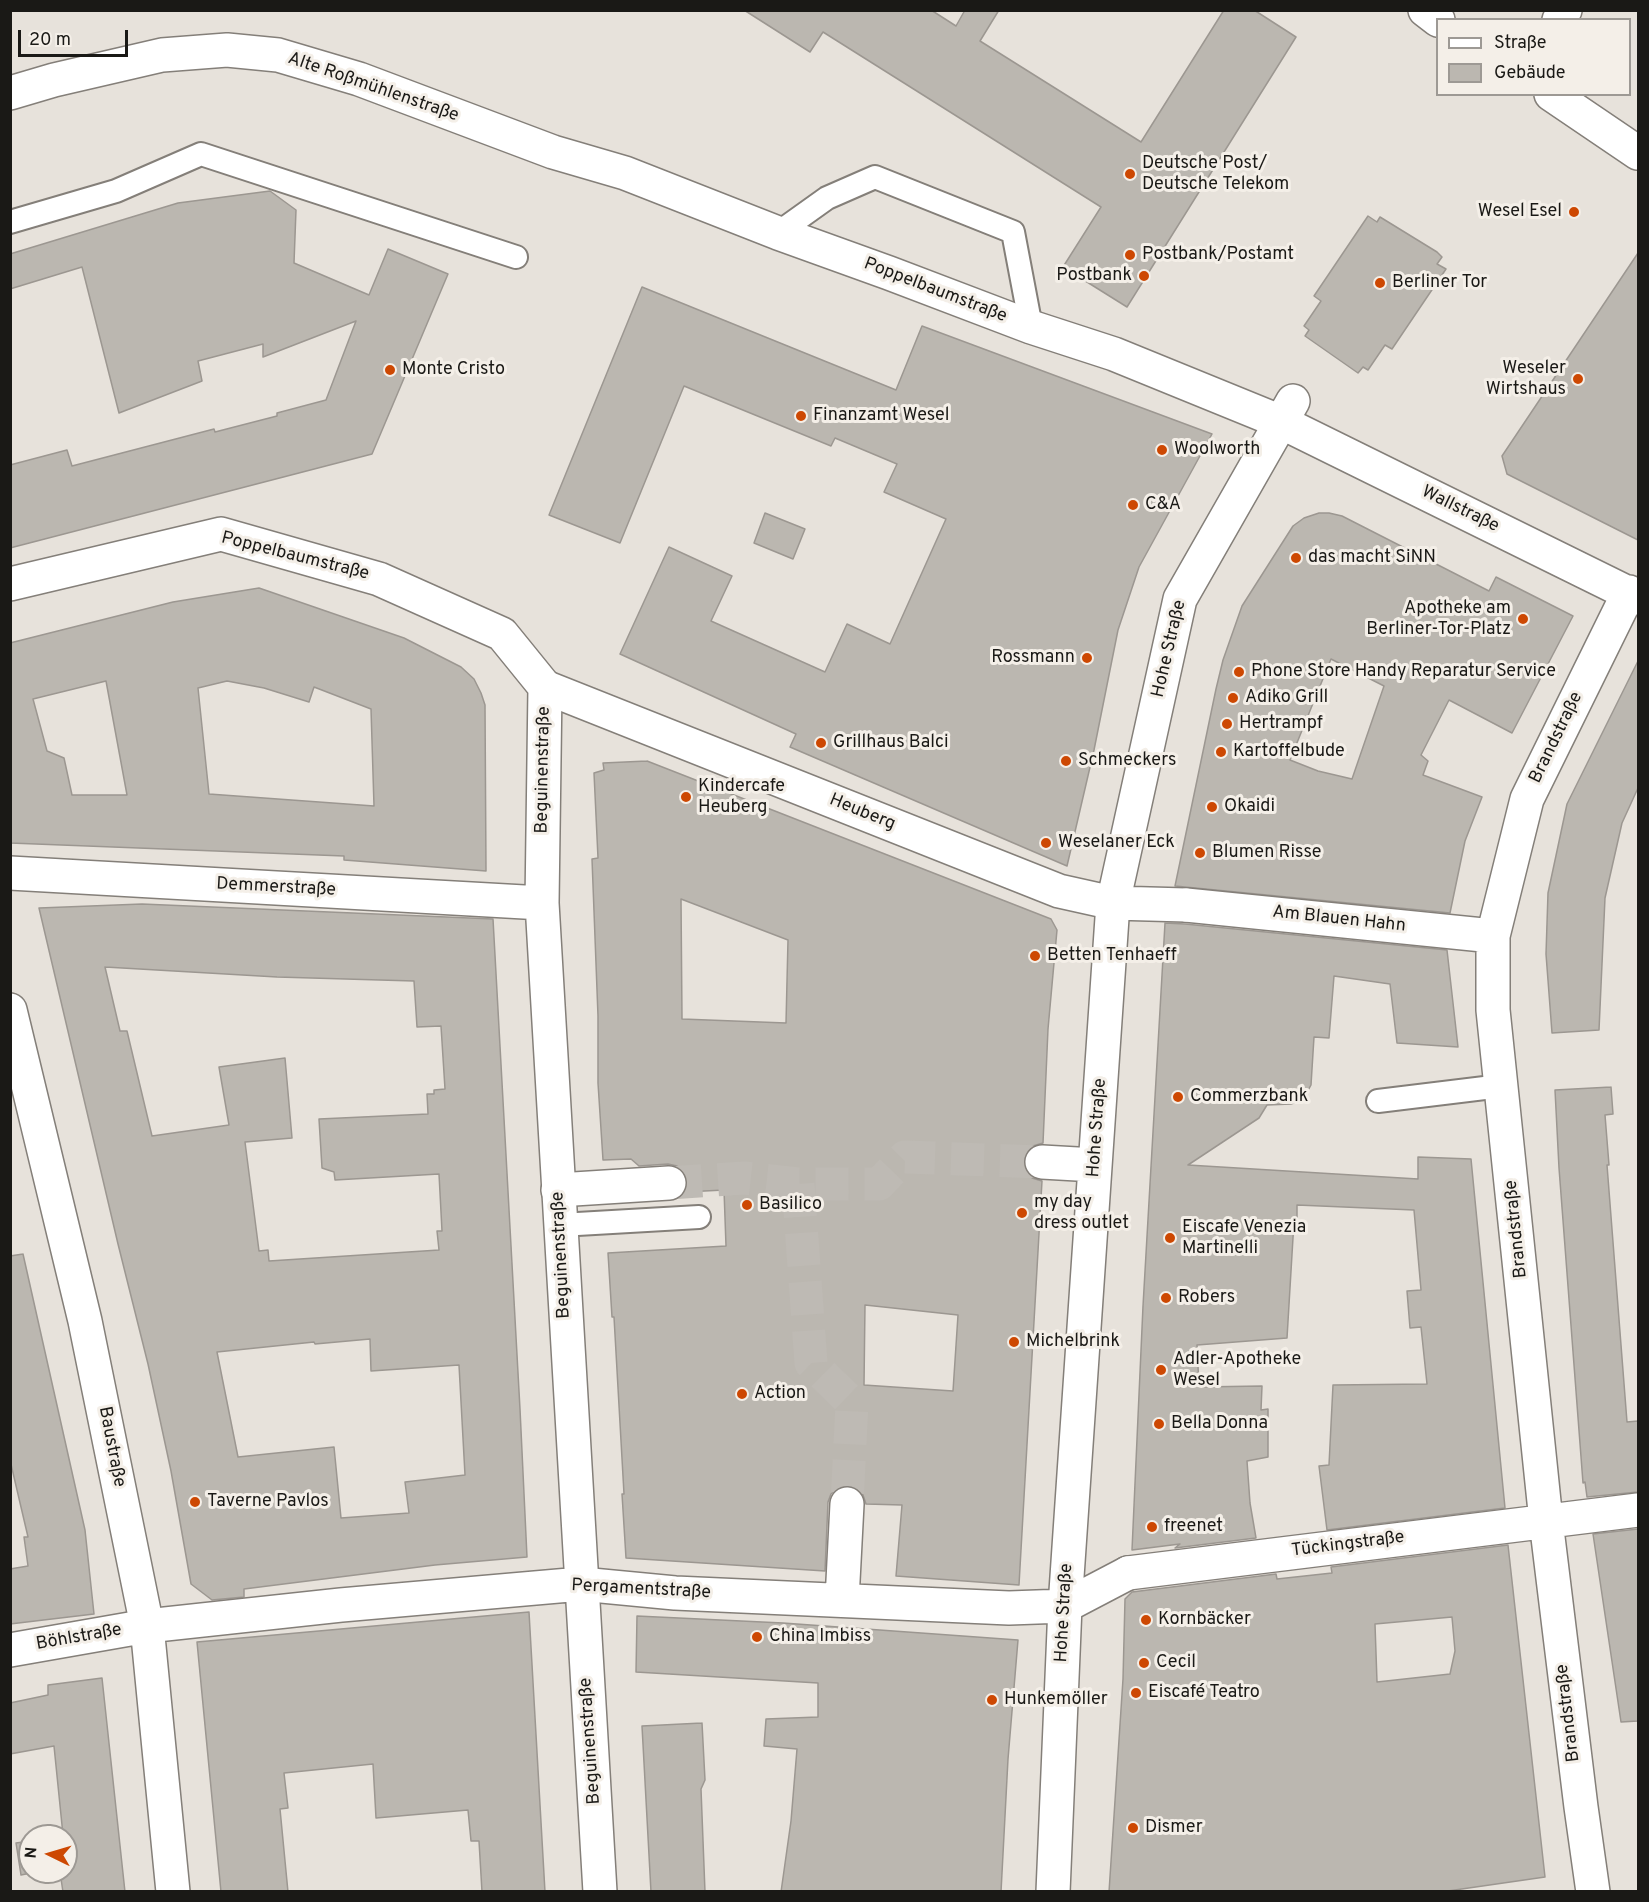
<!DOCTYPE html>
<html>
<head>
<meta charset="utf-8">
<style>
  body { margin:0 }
  #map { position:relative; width:1649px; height:1902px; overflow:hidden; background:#e7e2db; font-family:Overpass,sans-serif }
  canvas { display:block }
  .frame { position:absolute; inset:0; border:12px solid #1a1916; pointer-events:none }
  .legend { position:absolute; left:1436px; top:18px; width:195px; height:78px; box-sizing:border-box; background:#f4efe8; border:2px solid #9d9994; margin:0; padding:8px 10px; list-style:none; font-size:18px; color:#1a1916 }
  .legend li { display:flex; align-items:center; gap:12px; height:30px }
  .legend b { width:30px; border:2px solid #9d9994 }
  .north { position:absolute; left:18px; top:1824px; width:60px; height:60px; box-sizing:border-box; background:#f4efe8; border:2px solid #9d9994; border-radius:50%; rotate:275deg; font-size:16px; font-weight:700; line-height:24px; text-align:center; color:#1a1916 }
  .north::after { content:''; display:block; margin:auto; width:21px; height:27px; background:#cd4802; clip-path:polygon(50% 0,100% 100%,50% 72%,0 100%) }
  .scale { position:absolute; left:18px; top:30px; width:110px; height:27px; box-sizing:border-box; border:3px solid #1a1916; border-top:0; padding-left:8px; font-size:18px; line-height:21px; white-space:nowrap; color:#1a1916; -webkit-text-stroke:4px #f4efe8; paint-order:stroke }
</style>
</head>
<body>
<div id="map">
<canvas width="1649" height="1902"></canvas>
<div class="frame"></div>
<ul class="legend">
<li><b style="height:8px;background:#fff"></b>Straße</li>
<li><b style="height:16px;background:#bbb7b0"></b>Gebäude</li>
</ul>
<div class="north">N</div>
<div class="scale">20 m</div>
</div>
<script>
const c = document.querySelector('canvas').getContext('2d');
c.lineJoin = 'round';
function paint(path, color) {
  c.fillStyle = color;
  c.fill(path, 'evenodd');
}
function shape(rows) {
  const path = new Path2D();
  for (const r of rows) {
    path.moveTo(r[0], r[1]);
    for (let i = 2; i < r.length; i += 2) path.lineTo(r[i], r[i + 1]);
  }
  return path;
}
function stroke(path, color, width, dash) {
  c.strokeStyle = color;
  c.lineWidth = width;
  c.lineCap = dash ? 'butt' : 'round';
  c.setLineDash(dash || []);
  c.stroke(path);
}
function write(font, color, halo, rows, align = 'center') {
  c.font = font + ' Overpass,sans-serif';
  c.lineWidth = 6;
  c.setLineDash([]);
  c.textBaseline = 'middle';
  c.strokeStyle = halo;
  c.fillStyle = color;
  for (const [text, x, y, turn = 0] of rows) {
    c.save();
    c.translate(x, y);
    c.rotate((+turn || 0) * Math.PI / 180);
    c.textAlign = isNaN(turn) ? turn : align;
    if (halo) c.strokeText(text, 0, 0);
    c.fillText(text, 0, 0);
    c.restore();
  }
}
const building = shape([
  [744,10,931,10,956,26,965,10,999,10,980,41,1141,142,1224,10,1254,10,1296,37,1127,307,1063,267,1101,207,823,32,810,52,744,10],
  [270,191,296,210,294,263,369,295,388,249,448,274,372,454,10,548,10,465,67,450,72,466,214,429,215,432,277,416,277,413,326,400,356,321,263,357,263,344,198,361,202,381,119,413,82,267,10,289,10,254,178,203,270,191],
  [1368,216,1377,222,1380,217,1437,252,1442,257,1437,264,1446,269,1392,349,1385,345,1368,370,1363,367,1358,373,1305,336,1309,330,1304,326,1321,301,1314,296,1368,216],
  [1638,253,1638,540,1507,474,1502,456,1638,253],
  [642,287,896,390,922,326,1212,434,1139,567,1118,630,1094,750,1067,866,790,747,796,734,620,654,669,547,732,576,711,621,825,672,847,624,890,644,946,519,884,492,897,464,835,438,831,446,684,386,620,543,549,515,642,287],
  [765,513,805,529,793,559,754,543,765,513],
  [1319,513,1329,513,1342,516,1489,591,1496,577,1573,616,1512,733,1449,700,1421,755,1428,761,1423,775,1482,797,1465,841,1450,913,1175,886,1216,689,1223,660,1242,606,1293,526,1304,518,1319,513],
  [1331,659,1384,686,1352,779,1318,771,1290,760,1331,659],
  [259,588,404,638,461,667,474,679,481,693,485,705,486,871,344,860,344,856,10,843,10,643,173,602,259,588],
  [106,681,127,795,72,795,64,758,47,751,33,699,106,681],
  [227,681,264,688,309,702,314,687,371,709,374,806,209,794,198,688,227,681],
  [1638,661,1638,788,1622,823,1605,898,1599,1030,1552,1033,1546,954,1548,893,1567,804,1638,661],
  [647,761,1051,919,1057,930,1048,1029,1043,1143,1033,1146,1026,1152,1023,1160,1026,1171,1032,1178,1042,1181,1019,1585,896,1576,902,1505,866,1504,863,1495,858,1489,849,1485,838,1488,831,1494,828,1502,825,1571,626,1558,622,1494,624,1494,614,1317,612,1317,608,1253,726,1246,724,1190,685,1192,688,1181,684,1172,677,1166,668,1164,639,1166,631,1159,603,1160,598,1083,598,1016,592,859,598,858,594,773,604,770,603,763,647,761],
  [681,899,788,940,786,1023,682,1019,681,899],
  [865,1305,958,1315,953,1391,864,1385,865,1305],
  [142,904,493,919,520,1409,527,1557,435,1565,244,1589,244,1597,212,1600,191,1584,171,1471,148,1364,118,1244,39,908,142,904],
  [105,967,277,977,414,981,417,1027,441,1026,445,1089,434,1090,434,1094,427,1094,428,1114,319,1119,322,1168,334,1172,335,1180,439,1174,442,1231,437,1231,439,1250,269,1261,268,1250,259,1251,245,1142,292,1138,285,1058,219,1067,229,1125,152,1136,127,1031,120,1031,105,967],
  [370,1339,371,1371,459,1365,465,1475,405,1482,409,1513,341,1518,334,1447,238,1457,217,1352,314,1342,315,1344,370,1339],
  [1165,923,1185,924,1447,950,1458,1047,1397,1043,1390,984,1334,976,1329,1038,1314,1037,1311,1085,1305,1096,1297,1102,1291,1104,1267,1105,1259,1118,1188,1165,1418,1179,1418,1157,1471,1159,1505,1508,1327,1530,1319,1466,1329,1465,1333,1385,1427,1384,1421,1327,1410,1328,1407,1291,1421,1290,1414,1210,1297,1205,1297,1221,1294,1221,1287,1338,1197,1345,1199,1387,1262,1386,1261,1410,1268,1409,1268,1457,1247,1461,1250,1503,1256,1538,1175,1548,1180,1544,1132,1550,1143,1306,1165,923],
  [1611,1087,1613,1114,1605,1115,1609,1165,1607,1165,1627,1422,1638,1421,1638,1492,1587,1497,1585,1482,1583,1483,1559,1168,1555,1090,1611,1087],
  [23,1254,85,1530,94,1614,10,1624,10,1569,28,1566,24,1537,28,1537,10,1460,10,1256,23,1254],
  [1638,1529,1638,1721,1621,1722,1593,1534,1638,1529],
  [1508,1545,1545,1877,1441,1892,1109,1892,1123,1679,1125,1599,1132,1592,1276,1574,1277,1579,1332,1573,1331,1567,1508,1545],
  [1452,1617,1455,1651,1450,1674,1377,1682,1375,1624,1452,1617],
  [529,1612,545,1892,482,1892,479,1841,471,1841,468,1810,376,1818,373,1764,284,1773,288,1808,280,1809,288,1892,221,1892,197,1642,529,1612],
  [637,1616,783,1623,1018,1640,1008,1759,1001,1892,781,1892,791,1821,797,1749,764,1746,766,1719,818,1717,818,1683,636,1672,637,1616],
  [102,1678,125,1892,63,1892,60,1872,66,1872,66,1836,58,1836,63,1835,54,1746,10,1754,10,1703,48,1695,48,1685,102,1678],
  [702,1723,705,1780,701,1789,705,1892,651,1892,642,1726,702,1723],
  [30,1841,30,1872,36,1872,21,1875,16,1843,30,1841]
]);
paint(building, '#bbb7b0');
stroke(building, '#9c9791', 1.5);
stroke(shape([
  [669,1183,744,1178,798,1184,879,1184,905,1157,1042,1162],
  [798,1184,811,1363,852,1403,847,1504]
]), '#bebab4', 33, [33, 16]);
const service = shape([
  [10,222,116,191,201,154,516,257],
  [778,233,827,198,875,177,1013,232,1031,327],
  [1378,1101,1501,1086],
  [560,1225,699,1217]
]);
const pedestrian = shape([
  [545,687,1059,891,1113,903,1186,905],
  [1042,1162,1095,1165],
  [558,1190,669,1183],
  [581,1584,675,1593,1009,1608,1065,1606,1128,1573],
  [842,1600,847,1504],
  [1053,1892,1065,1606,1113,903,1180,599,1293,401]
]);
const minor = shape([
  [1425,10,1438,20],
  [1559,20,1565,10],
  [10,93,54,80,162,55,227,50,278,55,359,79,553,152,625,173,778,233,889,273,1031,327,1114,354,1281,422,1638,598],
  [1551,94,1638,153],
  [10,584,221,534,379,579,502,634,545,687,542,903,600,1892],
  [10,873,542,903],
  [1186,905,1493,936],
  [10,1010,85,1321,147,1626,173,1892],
  [1128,1573,1638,1510],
  [10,1650,147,1626,341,1605,581,1584],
  [1593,1892,1581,1807,1546,1521,1493,1010,1493,936,1527,799,1629,592]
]);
stroke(service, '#847f79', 26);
stroke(pedestrian, '#847f79', 36);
stroke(minor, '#847f79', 36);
stroke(service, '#fff', 22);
stroke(pedestrian, '#fff', 33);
stroke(minor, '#fff', 33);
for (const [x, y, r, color] of [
  [1130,174,6,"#cd4802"],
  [1574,212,6,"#cd4802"],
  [1130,255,6,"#cd4802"],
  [1144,276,6,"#cd4802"],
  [1380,283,6,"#cd4802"],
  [390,370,6,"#cd4802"],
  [1578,379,6,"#cd4802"],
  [801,416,6,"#cd4802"],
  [1162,450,6,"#cd4802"],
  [1133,505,6,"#cd4802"],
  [1296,558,6,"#cd4802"],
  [1523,619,6,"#cd4802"],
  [1087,658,6,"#cd4802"],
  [1239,672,6,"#cd4802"],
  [1233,698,6,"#cd4802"],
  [1227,724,6,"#cd4802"],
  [821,743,6,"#cd4802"],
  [1221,752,6,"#cd4802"],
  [1066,761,6,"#cd4802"],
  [686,797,6,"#cd4802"],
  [1212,807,6,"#cd4802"],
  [1046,843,6,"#cd4802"],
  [1200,853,6,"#cd4802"],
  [1035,956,6,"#cd4802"],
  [1178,1097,6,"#cd4802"],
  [747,1205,6,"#cd4802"],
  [1022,1213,6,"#cd4802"],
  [1170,1238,6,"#cd4802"],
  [1166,1298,6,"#cd4802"],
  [1014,1342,6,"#cd4802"],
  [1161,1370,6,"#cd4802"],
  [742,1394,6,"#cd4802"],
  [1159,1424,6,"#cd4802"],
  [195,1502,6,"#cd4802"],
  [1152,1527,6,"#cd4802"],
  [1146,1620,6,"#cd4802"],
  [757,1637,6,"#cd4802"],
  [1144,1663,6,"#cd4802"],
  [1136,1693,6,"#cd4802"],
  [992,1700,6,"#cd4802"],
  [1133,1828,6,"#cd4802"]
]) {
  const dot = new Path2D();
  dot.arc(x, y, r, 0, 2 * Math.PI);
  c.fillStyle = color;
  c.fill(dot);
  stroke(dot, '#f4efe8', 2);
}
write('18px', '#1a1916', '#f4efe8', [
  ["Alte Roßmühlenstraße",373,88,19],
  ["Poppelbaumstraße",935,291,21],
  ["Wallstraße",1460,510,26],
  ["Poppelbaumstraße",295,557,14],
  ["Hohe Straße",1170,649,-77],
  ["Brandstraße",1557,738,-64],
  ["Beguinenstraße",544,770,-89],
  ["Heuberg",862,813,22],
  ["Demmerstraße",276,888,3],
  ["Am Blauen Hahn",1339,920,6],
  ["Hohe Straße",1098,1128,-86],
  ["Brandstraße",1517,1229,-96],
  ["Beguinenstraße",562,1255,-93],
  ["Baustraße",111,1447,79],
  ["Tückingstraße",1348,1545,-7],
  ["Pergamentstraße",641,1590,3],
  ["Hohe Straße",1065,1613,-87],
  ["Böhlstraße",79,1638,-10],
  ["Brandstraße",1569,1713,-97],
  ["Beguinenstraße",591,1741,-94]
]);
write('18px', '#1a1916', '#f4efe8', [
  ["Deutsche Post/",1142,164],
  ["Deutsche Telekom",1142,185],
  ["Wesel Esel",1562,212,"right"],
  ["Postbank/Postamt",1142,255],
  ["Postbank",1132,276,"right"],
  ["Berliner Tor",1392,283],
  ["Weseler",1566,369,"right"],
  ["Wirtshaus",1566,390,"right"],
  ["Monte Cristo",402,370],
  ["Finanzamt Wesel",813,416],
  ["Woolworth",1174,450],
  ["C&A",1145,505],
  ["das macht SiNN",1308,558],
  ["Apotheke am",1511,609,"right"],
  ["Berliner-Tor-Platz",1511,630,"right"],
  ["Rossmann",1075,658,"right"],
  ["Phone Store Handy Reparatur Service",1251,672],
  ["Adiko Grill",1245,698],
  ["Hertrampf",1239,724],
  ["Grillhaus Balci",833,743],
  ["Kartoffelbude",1233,752],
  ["Schmeckers",1078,761],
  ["Kindercafe",698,787],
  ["Heuberg",698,808],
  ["Okaidi",1224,807],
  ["Weselaner Eck",1058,843],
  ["Blumen Risse",1212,853],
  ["Betten Tenhaeff",1047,956],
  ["Commerzbank",1190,1097],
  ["my day",1034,1203],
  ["dress outlet",1034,1224],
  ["Basilico",759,1205],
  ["Eiscafe Venezia",1182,1228],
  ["Martinelli",1182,1249],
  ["Robers",1178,1298],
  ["Michelbrink",1026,1342],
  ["Adler-Apotheke",1173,1360],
  ["Wesel",1173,1381],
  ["Action",754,1394],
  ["Bella Donna",1171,1424],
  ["Taverne Pavlos",207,1502],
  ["freenet",1164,1527],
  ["Kornbäcker",1158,1620],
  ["China Imbiss",769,1637],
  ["Cecil",1156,1663],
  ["Eiscafé Teatro",1148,1693],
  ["Hunkemöller",1004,1700],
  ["Dismer",1145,1828]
], 'left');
</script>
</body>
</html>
